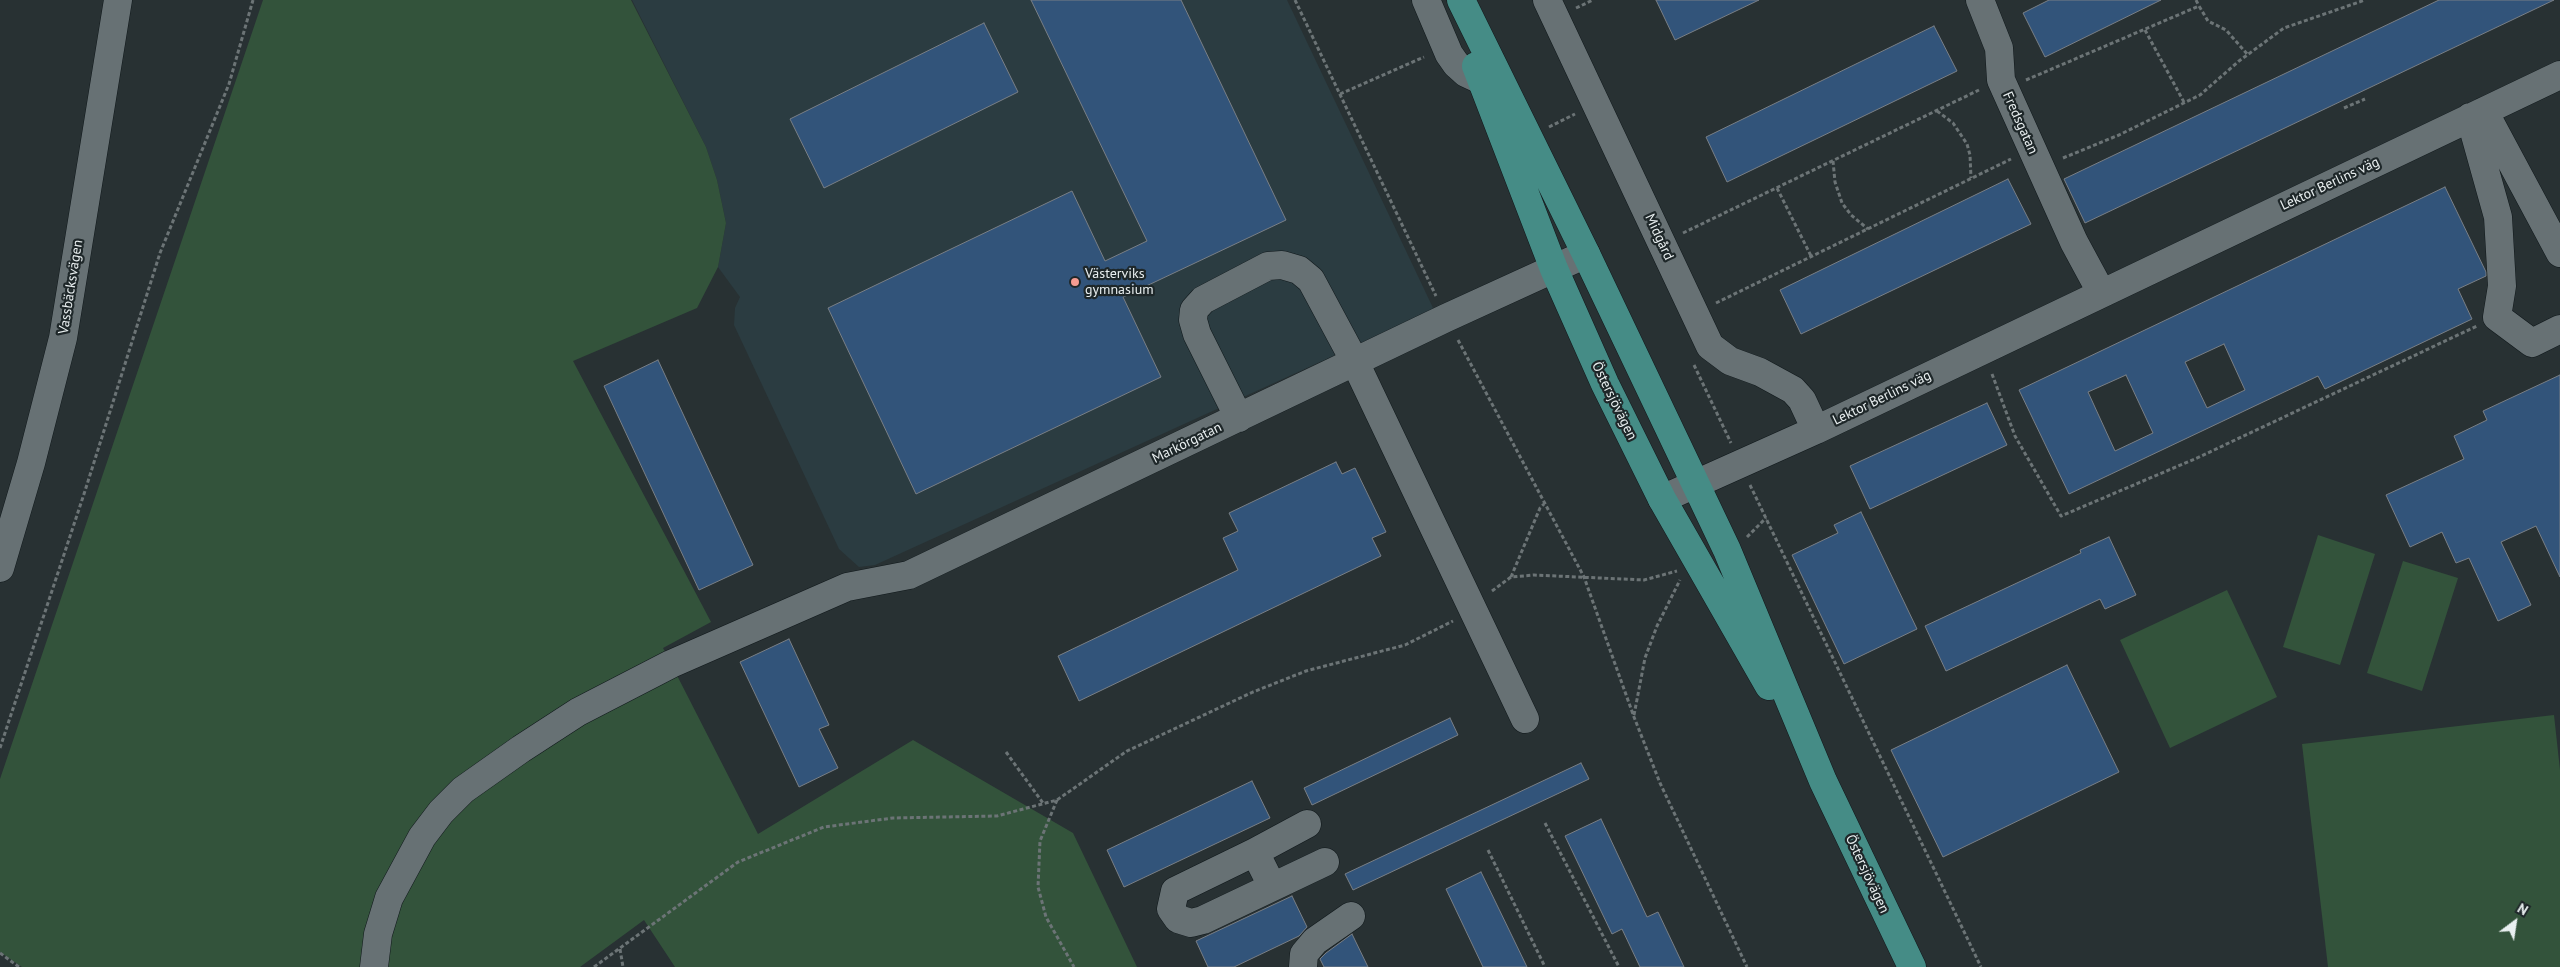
<!DOCTYPE html>
<html>
<head>
<meta charset="utf-8">
<style>
  body { margin:0 }
  #map { position:relative; width:2560px; height:967px; overflow:hidden; background:#283133; font-family:"PT Sans",sans-serif }
  canvas { display:block }
  .north { position:absolute; left:2490px; top:897px; width:50px; height:50px; -webkit-text-stroke:4px #1e2729; paint-order:stroke; rotate:31deg; font-size:14px; font-weight:700; line-height:20px; text-align:center; color:#e9eff0 }
  .north::after { content:''; display:block; margin:auto; width:18px; height:22px; background:#e9eff0; clip-path:polygon(50% 0,100% 100%,50% 72%,0 100%) }
</style>
</head>
<body>
<div id="map">
<canvas width="2560" height="967"></canvas>
<div class="north">N</div>
</div>
<script>
const c = document.querySelector('canvas').getContext('2d');
c.lineJoin = 'round';
function paint(path, color) {
  c.fillStyle = color;
  c.fill(path, 'evenodd');
}
function shape(rows) {
  const path = new Path2D();
  for (const r of rows) {
    path.moveTo(r[0], r[1]);
    for (let i = 2; i < r.length; i += 2) path.lineTo(r[i], r[i + 1]);
  }
  return path;
}
function stroke(path, color, width, dash) {
  c.strokeStyle = color;
  c.lineWidth = width;
  c.lineCap = dash ? 'butt' : 'round';
  c.setLineDash(dash || []);
  c.stroke(path);
}
function write(font, color, halo, rows, align = 'center') {
  c.font = font + ' "PT Sans",sans-serif';
  c.lineWidth = 4.5;
  c.setLineDash([]);
  c.textBaseline = 'middle';
  c.strokeStyle = halo;
  c.fillStyle = color;
  for (const [text, x, y, turn = 0] of rows) {
    c.save();
    c.translate(x, y);
    c.rotate((+turn || 0) * Math.PI / 180);
    c.textAlign = isNaN(turn) ? turn : align;
    if (halo) c.strokeText(text, 0, 0);
    c.fillText(text, 0, 0);
    c.restore();
  }
}
paint(shape([
  [632,0,1287,0,1434,310,875,565,859,567,839,549,734,325,735,308,740,297,718,267,726,223,717,180,706,147]
]), '#2b3c41');
paint(shape([
  [263,0,631,0,706,147,717,180,726,223,718,267,697,308,573,361,711,622,663,648,758,834,913,740,1073,833,1137,967,675,967,644,920,580,967,22,967,0,952,0,779],
  [2318,535,2375,554,2340,665,2283,647],
  [2403,561,2458,578,2422,691,2367,673],
  [2227,590,2277,697,2170,748,2120,640],
  [2554,715,2560,770,2560,967,2328,967,2302,744]
]), '#33533b');
const building = shape([
  [1031,0,1181,0,1286,220,1123,297,1161,377,916,494,828,308,1072,191,1105,261,1147,241,1031,0],
  [1656,0,1759,0,1675,40,1656,0],
  [2049,0,2161,0,2045,57,2023,13,2049,0],
  [2439,0,2554,0,2085,223,2064,179,2439,0],
  [984,23,1018,92,824,188,790,119,984,23],
  [1934,26,1957,71,1727,182,1706,137,1934,26],
  [2008,179,2031,224,1801,334,1780,290,2008,179],
  [2445,187,2486,272,2486,276,2458,289,2472,319,2325,389,2318,376,2069,494,2019,390,2445,187],
  [2224,344,2245,390,2207,408,2185,362,2224,344],
  [2126,375,2153,433,2115,451,2088,392,2126,375],
  [658,360,753,565,699,590,604,386,658,360],
  [2560,375,2560,577,2536,526,2501,542,2531,605,2498,621,2469,558,2456,563,2442,532,2410,547,2386,495,2464,459,2454,436,2487,420,2483,411,2560,375],
  [1987,403,2007,445,1870,509,1850,466,1987,403],
  [1336,462,1342,474,1355,468,1386,532,1372,538,1381,556,1079,701,1058,656,1238,570,1223,538,1238,531,1229,513,1336,462],
  [1861,512,1917,629,1844,664,1792,555,1838,533,1834,525,1861,512],
  [2109,537,2136,595,2105,609,2100,599,1946,671,1925,626,2081,553,2080,550,2109,537],
  [789,639,829,725,819,729,838,768,799,787,740,662,789,639],
  [2067,665,2119,772,1943,857,1891,750,2067,665],
  [1450,718,1458,735,1312,805,1304,788,1450,718],
  [1581,763,1589,779,1353,890,1345,874,1581,763],
  [1252,781,1270,818,1124,887,1107,850,1252,781],
  [1601,819,1647,917,1658,912,1684,967,1640,967,1622,929,1612,934,1565,836,1601,819],
  [1481,872,1527,967,1483,967,1446,889,1481,872],
  [1292,896,1307,927,1299,936,1234,967,1208,967,1196,941,1292,896],
  [1352,934,1368,967,1324,967,1320,959,1326,953,1352,934]
]);
paint(building, '#32547a');
stroke(building, '#797f86', 1);
const minor = shape([
  [1426,0,1449,54,1456,64,1466,73,1481,80],
  [1547,0,1710,346,1730,361,1760,372,1793,390,1802,400,1816,430],
  [1980,0,1999,48,2001,80,2074,242,2101,292],
  [2484,111,2560,253],
  [2470,117,2498,217,2502,286,2497,317,2532,343,2560,329],
  [1239,418,1197,334,1193,320,1194,310,1203,300,1268,266,1282,265,1299,270,1311,280,1355,362,1525,719],
  [1662,499,1816,430,2560,75],
  [0,568,31,463,63,338,118,0],
  [1255,852,1307,824],
  [1272,886,1255,852,1175,891,1171,909,1178,919,1191,923,1203,920,1325,862],
  [374,967,378,934,389,898,422,837,441,812,463,790,521,749,578,712,671,664,847,587,909,575,1446,318,1586,254],
  [1303,967,1304,954,1315,941,1351,916]
]);
const major = shape([
  [1461,0,1586,254,1727,550,1823,781,1912,967],
  [1476,66,1554,269,1605,384,1662,499,1769,686]
]);
stroke(minor, '#10181b', 29);
stroke(major, '#10181b', 29);
stroke(shape([
  [1295,0,1436,296],
  [2196,0,2199,6],
  [1576,8,1593,0],
  [2145,30,2185,104],
  [2026,80,2199,6,2208,21,2226,30,2248,55],
  [1340,94,1424,57],
  [2344,108,2365,99],
  [1937,111,1953,123,1967,144,1970,155,1971,178],
  [1549,127,1575,114],
  [2063,158,2119,135,2200,95,2239,61,2284,28,2365,0],
  [1833,161,1835,182,1842,203,1851,215,1868,229],
  [1777,188,1811,256],
  [1683,233,1979,90],
  [1716,303,2011,159],
  [1458,340,1584,577,1634,717,1660,783,1747,967],
  [1694,365,1731,443],
  [1992,374,2015,436,2061,516,2197,458,2477,326],
  [1750,485,1981,967],
  [1747,537,1766,518],
  [1511,577,1540,508,1544,504],
  [1492,591,1511,577,1534,575,1644,580,1677,571],
  [1634,715,1645,658,1657,626,1680,580],
  [0,748,84,494,160,253,229,84,253,0],
  [1006,752,1043,803],
  [1057,800,1040,841,1038,887,1046,917,1074,967],
  [1545,823,1619,967],
  [1488,850,1545,967],
  [620,949,623,967],
  [0,953,19,967],
  [594,967,738,862,824,827,893,818,997,816,1057,800,1127,751,1253,692,1306,671,1405,645,1453,621]
]), '#6c7476', 3, [4, 2.5]);
stroke(minor, '#677174', 28);
stroke(major, '#458c86', 28);
for (const [x, y, r, color] of [
  [1075,282,5,"#f59c92"]
]) {
  const dot = new Path2D();
  dot.arc(x, y, r, 0, 2 * Math.PI);
  c.fillStyle = color;
  c.fill(dot);
  stroke(dot, '#1e2729', 2);
}
write('14px', '#e9eff0', '#1e2729', [
  ["Fredsgatan",2020,123,66],
  ["Lektor Berlins väg",2330,184,-25],
  ["Midgård",1659,237,65],
  ["Vassbäcksvägen",71,287,-81],
  ["Lektor Berlins väg",1882,398,-26],
  ["Östersjövägen",1614,401,64],
  ["Markörgatan",1187,443,-26],
  ["Östersjövägen",1867,874,65]
]);
write('14px', '#e9eff0', '#1e2729', [
  ["Västerviks",1085,274],
  ["gymnasium",1085,290]
], 'left');
</script>
</body>
</html>
